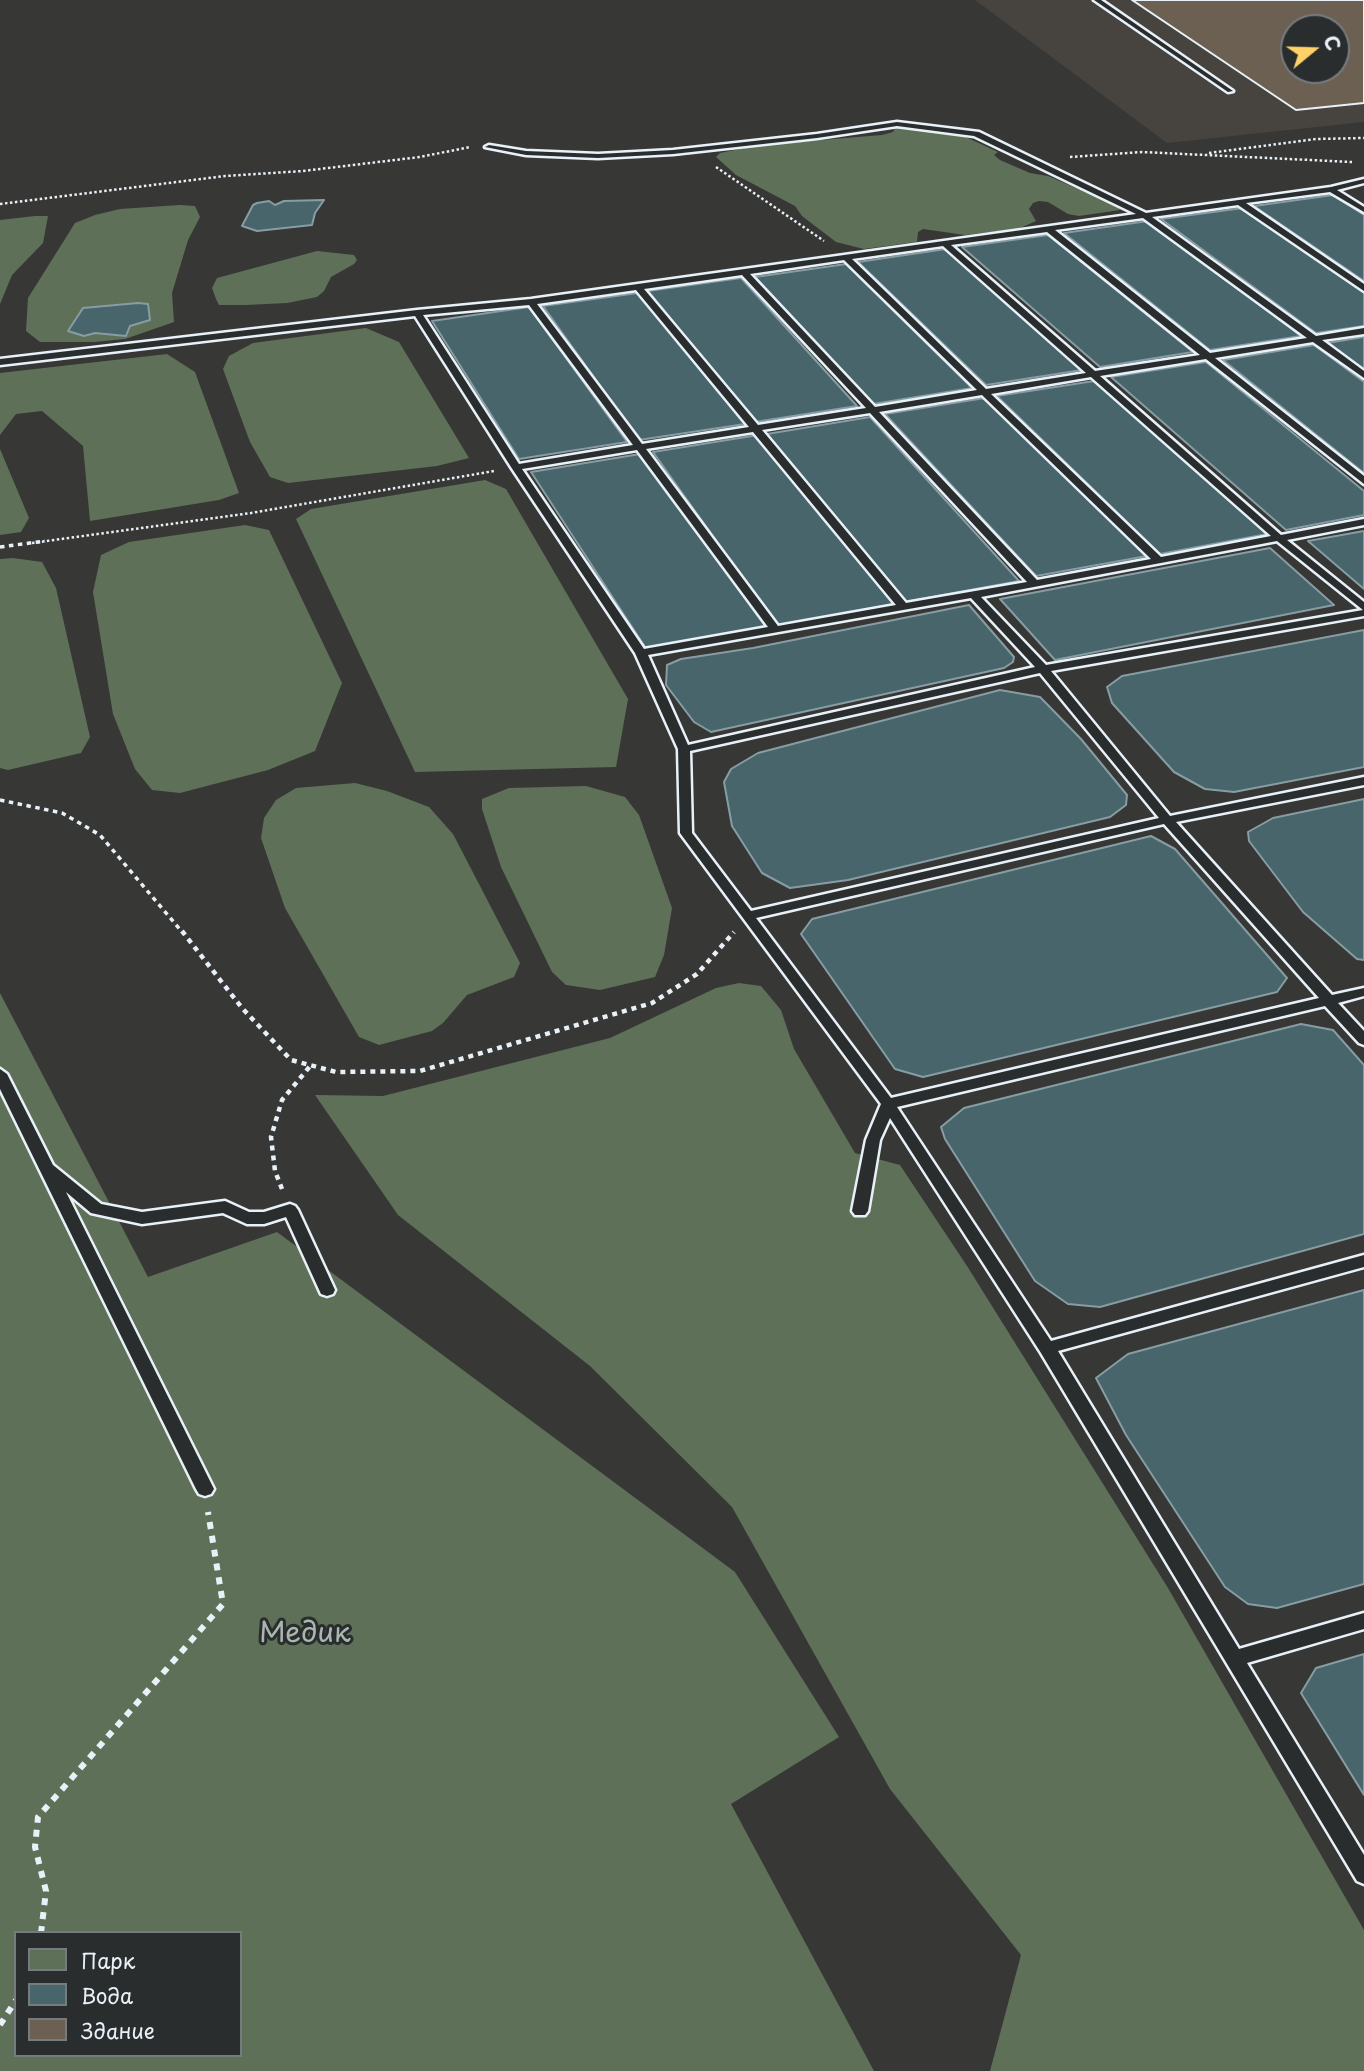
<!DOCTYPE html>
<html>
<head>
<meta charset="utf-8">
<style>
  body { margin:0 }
  #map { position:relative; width:1364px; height:2071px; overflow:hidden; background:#373735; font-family:"Playpen Sans",sans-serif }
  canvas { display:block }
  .legend { position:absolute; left:14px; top:1931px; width:228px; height:126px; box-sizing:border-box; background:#2a2d2e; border:2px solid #767b7f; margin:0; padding:9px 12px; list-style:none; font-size:21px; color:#e8f1f8 }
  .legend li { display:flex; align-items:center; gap:14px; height:35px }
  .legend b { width:35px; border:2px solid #767b7f }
  .north { position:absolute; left:1280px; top:14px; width:70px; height:70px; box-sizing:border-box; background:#2a2d2e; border:2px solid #767b7f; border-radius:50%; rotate:71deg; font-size:19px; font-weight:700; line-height:28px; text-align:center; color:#e8f1f8 }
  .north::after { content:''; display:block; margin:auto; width:24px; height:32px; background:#ffd166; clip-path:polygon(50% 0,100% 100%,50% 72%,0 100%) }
</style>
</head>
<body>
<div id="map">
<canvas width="1364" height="2071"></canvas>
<ul class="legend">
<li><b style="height:19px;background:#5f7058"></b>Парк</li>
<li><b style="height:19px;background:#47656a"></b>Вода</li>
<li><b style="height:19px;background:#6b6052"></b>Здание</li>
</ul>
<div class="north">С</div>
</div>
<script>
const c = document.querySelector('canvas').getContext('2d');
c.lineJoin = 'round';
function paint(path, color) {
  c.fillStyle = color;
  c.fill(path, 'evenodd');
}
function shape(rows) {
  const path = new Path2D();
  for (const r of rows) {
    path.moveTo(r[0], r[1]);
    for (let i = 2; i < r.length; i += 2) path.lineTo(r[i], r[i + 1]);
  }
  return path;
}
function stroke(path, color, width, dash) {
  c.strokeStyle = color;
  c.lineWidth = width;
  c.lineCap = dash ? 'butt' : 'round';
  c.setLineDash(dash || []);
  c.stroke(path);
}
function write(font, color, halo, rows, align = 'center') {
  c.font = font + ' "Playpen Sans",sans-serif';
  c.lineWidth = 6;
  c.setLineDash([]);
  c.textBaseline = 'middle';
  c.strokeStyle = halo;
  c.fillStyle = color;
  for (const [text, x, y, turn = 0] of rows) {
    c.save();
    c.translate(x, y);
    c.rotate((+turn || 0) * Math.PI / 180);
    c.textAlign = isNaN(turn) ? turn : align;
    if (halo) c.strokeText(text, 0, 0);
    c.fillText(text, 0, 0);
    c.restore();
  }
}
paint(shape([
  [975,0,1364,0,1364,122,1167,143],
  [1294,28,1336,28,1336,70,1294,70]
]), '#47433e');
paint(shape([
  [896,126,955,132,998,152,994,155,1000,160,1030,173,1048,176,1116,205,1120,210,1079,216,1068,214,1048,202,1039,201,1033,203,1029,209,1036,221,1018,229,965,235,923,229,918,232,917,242,864,249,836,242,802,216,795,206,736,175,716,157,720,153,760,145,882,135,893,132],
  [180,205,195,206,200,217,188,240,172,293,174,322,125,339,94,342,40,342,26,331,28,298,75,223,95,215,120,209],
  [35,216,48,216,43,243,12,275,0,304,0,220],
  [317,251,354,255,357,260,354,264,331,277,324,291,317,297,287,303,246,305,219,305,216,299,212,288,217,278],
  [366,328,399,342,469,458,437,466,288,483,270,477,250,442,223,369,229,356,253,343],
  [167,354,195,372,239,493,219,500,90,521,83,446,42,411,16,414,0,435,0,373],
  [0,449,29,518,21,532,0,535],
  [485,480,506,489,628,699,616,767,415,772,296,519,311,509],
  [245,525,269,530,342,683,315,751,268,770,180,793,152,790,135,769,113,714,93,592,101,555,129,542],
  [13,558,42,562,56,588,90,737,81,753,8,770,0,768,0,559],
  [355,783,387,791,429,807,453,834,520,963,514,977,467,995,443,1023,432,1031,379,1045,359,1037,285,908,261,838,264,818,276,800,296,788],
  [586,786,625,797,639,815,672,908,664,955,655,977,600,990,566,985,552,972,501,867,482,809,482,799,509,788],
  [739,983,761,986,781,1010,794,1049,855,1153,900,1165,967,1266,1168,1588,1364,1930,1364,2071,990,2071,1021,1955,890,1789,732,1507,590,1366,398,1215,315,1095,383,1096,610,1038,716,988],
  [0,993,148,1277,277,1232,735,1572,839,1737,731,1804,874,2071,0,2071],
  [16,1933,240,1933,240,2055,16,2055]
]), '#5f7058');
const water = shape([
  [1333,195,1364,215,1364,281,1254,206,1333,195],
  [324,200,315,213,312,225,257,231,242,226,253,205,257,203,269,201,275,205,284,201,324,200],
  [1243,208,1364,292,1364,326,1316,333,1161,219,1243,208],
  [1148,221,1301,336,1210,350,1064,233,1148,221],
  [1048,235,1193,352,1100,367,962,247,1048,235],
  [946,249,1082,370,986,385,858,262,946,249],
  [846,264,972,388,873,404,755,277,846,264],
  [741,278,857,406,755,422,648,291,741,278],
  [638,293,745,424,639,440,543,306,638,293],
  [138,303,148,304,150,320,130,326,126,336,95,333,84,336,68,331,83,308,138,303],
  [529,307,627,442,519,459,432,321,529,307],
  [1364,337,1364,370,1327,343,1364,337],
  [1314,345,1364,382,1364,473,1223,360,1314,345],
  [1206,362,1364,491,1364,515,1286,530,1111,377,1206,362],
  [1094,381,1267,534,1160,554,997,396,1094,381],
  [985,398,1147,556,1036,576,885,414,985,398],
  [870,417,1019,581,905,602,767,434,870,417],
  [758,435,895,604,777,626,653,452,758,435],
  [640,454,768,627,647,650,531,472,640,454],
  [1364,531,1364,589,1308,541,1364,531],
  [1270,548,1334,605,1055,660,1000,599,1270,548],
  [969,605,1014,657,1013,662,1004,668,711,732,694,722,666,685,667,665,681,659,753,648,969,605],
  [1364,630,1364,767,1234,792,1205,789,1174,772,1112,703,1107,687,1122,676,1364,630],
  [1000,690,1040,697,1081,739,1127,795,1126,805,1110,817,848,880,790,888,762,873,732,826,724,782,731,769,758,753,1000,690],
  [1364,799,1364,960,1357,959,1303,912,1249,841,1248,832,1273,818,1364,799],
  [1151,836,1175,849,1287,978,1277,992,923,1077,895,1069,801,934,812,919,1151,836],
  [1301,1024,1333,1030,1364,1065,1364,1234,1100,1307,1068,1304,1035,1281,945,1139,941,1127,964,1108,1301,1024],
  [1364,1290,1364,1584,1277,1608,1248,1604,1225,1587,1126,1435,1096,1378,1128,1354,1364,1290],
  [1364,1654,1364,1795,1301,1693,1316,1668,1364,1654]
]);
paint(water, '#47656a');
stroke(water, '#879da3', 2);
const building = shape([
  [1132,0,1364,0,1364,103,1296,110,1132,0],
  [1294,28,1336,28,1336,70,1294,70,1294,28]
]);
paint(building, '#6b6052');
stroke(building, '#e8f1f8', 2);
const lane = shape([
  [1094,0,1101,0,1233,91,1228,92,1094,0],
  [897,122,979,132,1146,213,1331,187,1364,179,1364,183,1337,190,1364,207,1364,212,1330,192,1246,203,1364,284,1364,291,1238,205,1152,217,1316,336,1364,328,1364,334,1322,340,1364,371,1364,378,1313,342,1215,358,1364,476,1364,484,1206,359,1100,376,1281,535,1364,519,1364,525,1287,540,1364,602,1364,616,1051,671,1170,816,1364,777,1364,785,1176,822,1332,995,1364,988,1364,996,1338,1003,1364,1031,1364,1045,1359,1043,1325,1006,897,1107,1051,1341,1364,1255,1364,1267,1058,1351,1239,1649,1364,1613,1364,1629,1247,1663,1364,1855,1364,1884,1357,1881,1041,1353,890,1118,880,1140,868,1211,865,1215,855,1215,852,1211,866,1140,881,1104,680,833,678,749,635,653,511,467,415,316,0,365,0,359,417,310,531,299,1136,214,974,136,897,126,817,138,673,154,598,158,526,155,485,147,489,145,526,151,598,154,673,150,817,134,897,122],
  [1143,218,1307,338,1210,353,1055,230,1143,218],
  [1047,232,1200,355,1095,371,951,245,1047,232],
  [943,246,1086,373,986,389,852,259,943,246],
  [844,260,977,390,875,407,750,274,844,260],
  [742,275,866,408,758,425,644,289,742,275],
  [636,290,749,427,642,444,537,304,636,290],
  [529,305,633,445,519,464,423,315,529,305],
  [1091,377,1271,536,1161,557,991,394,1091,377],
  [982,395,1151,559,1037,580,879,412,982,395],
  [870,413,1027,582,906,603,762,430,870,413],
  [753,432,896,605,778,626,646,449,753,432],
  [637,450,768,627,644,649,522,469,637,450],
  [1277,541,1363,610,1046,665,981,597,1277,541],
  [971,598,1035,667,688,745,648,655,971,598],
  [1040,673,1159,818,751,911,692,833,690,751,1040,673],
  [1164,824,1319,998,891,1098,756,918,1164,824],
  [0,1069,7,1074,53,1165,101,1204,142,1212,225,1201,249,1212,264,1212,290,1204,295,1206,298,1210,335,1290,333,1294,327,1296,321,1294,286,1217,264,1224,247,1224,223,1213,142,1224,91,1213,66,1192,214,1489,211,1494,205,1496,199,1494,196,1489,0,1089,0,1069]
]);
stroke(lane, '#e8f1f8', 5);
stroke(shape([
  [1209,153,1316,139,1364,138],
  [1070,157,1142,152,1352,162],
  [716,167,824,241],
  [0,204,225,176,303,171,420,157,470,147],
  [32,543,251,513,494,471]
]), '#e8f1f8', 2.5, [2.5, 2.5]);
stroke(shape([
  [0,547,45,541],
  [0,800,62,813,100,835,183,933]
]), '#e8f1f8', 3.5, [4.5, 4.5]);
stroke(shape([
  [182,931,242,1008,291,1060,336,1072,420,1071,652,1003,697,974,734,932],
  [282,1189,275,1171,271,1137,282,1100,311,1065]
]), '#e8f1f8', 4.5, [5, 5]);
stroke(shape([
  [41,1933,46,1891,35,1847,38,1817,223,1604,208,1512],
  [0,2025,16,2000]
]), '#e8f1f8', 6, [7, 7]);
paint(lane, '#2a2d2e');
write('28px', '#aab7b0', '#2a2d2e', [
  ["Медик",305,1634]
]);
</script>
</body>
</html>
